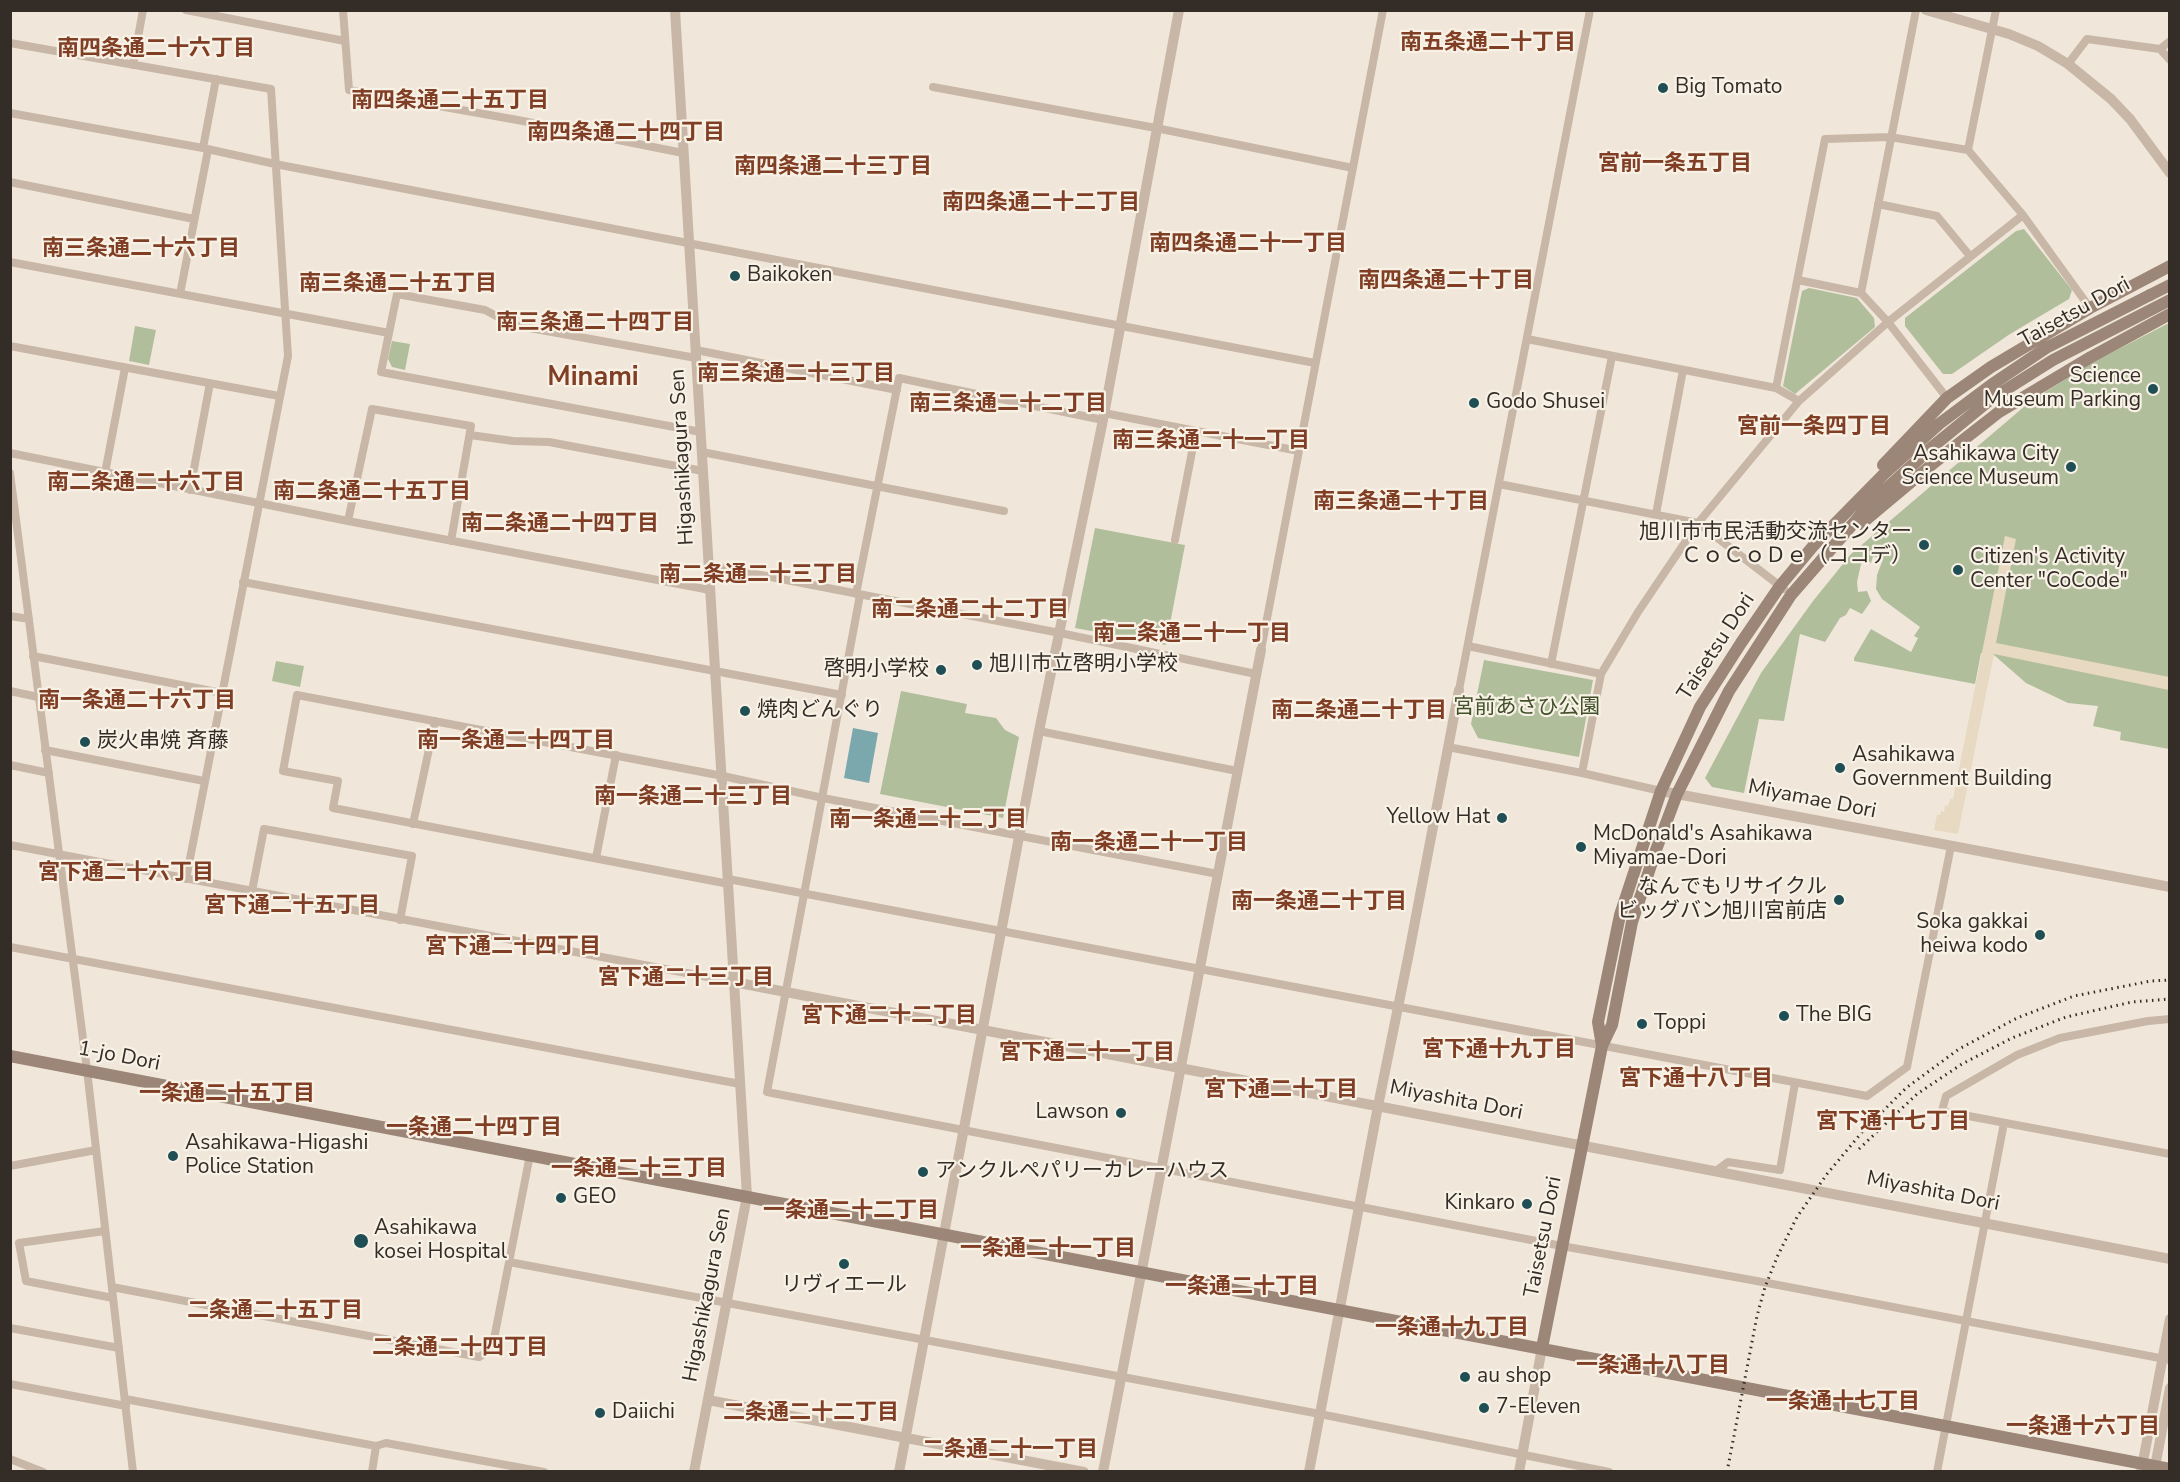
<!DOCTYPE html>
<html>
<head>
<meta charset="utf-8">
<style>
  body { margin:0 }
  #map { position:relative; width:2180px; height:1482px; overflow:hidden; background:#f0e7da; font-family:"Nunito Sans",sans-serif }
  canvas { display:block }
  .frame { position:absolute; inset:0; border:12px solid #342c27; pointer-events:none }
</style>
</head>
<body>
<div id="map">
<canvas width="2180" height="1482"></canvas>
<div class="frame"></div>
</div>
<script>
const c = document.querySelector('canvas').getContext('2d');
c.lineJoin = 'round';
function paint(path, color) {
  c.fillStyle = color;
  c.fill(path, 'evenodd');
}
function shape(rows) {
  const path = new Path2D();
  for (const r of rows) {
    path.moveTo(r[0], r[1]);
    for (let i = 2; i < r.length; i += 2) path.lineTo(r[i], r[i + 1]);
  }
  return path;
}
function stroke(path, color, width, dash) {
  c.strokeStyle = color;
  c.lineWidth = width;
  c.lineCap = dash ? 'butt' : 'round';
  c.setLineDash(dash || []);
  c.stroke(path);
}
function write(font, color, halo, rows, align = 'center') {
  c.font = font + ' "Nunito Sans","Noto Sans JP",sans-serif';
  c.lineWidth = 4.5;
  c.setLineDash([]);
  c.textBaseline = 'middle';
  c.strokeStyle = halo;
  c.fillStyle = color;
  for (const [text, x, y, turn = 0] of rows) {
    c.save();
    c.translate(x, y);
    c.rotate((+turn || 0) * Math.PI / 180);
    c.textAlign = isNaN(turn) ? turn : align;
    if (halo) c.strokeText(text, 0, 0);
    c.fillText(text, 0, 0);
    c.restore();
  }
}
paint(shape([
  [2024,229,2072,290,2069,299,2010,334,1952,374,1943,374,1905,326,1905,318,2016,231],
  [1809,288,1857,298,1874,318,1875,327,1795,394,1783,386,1802,291],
  [2169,323,2169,749,2120,740,2121,732,2093,726,2098,706,2068,703,2026,683,1994,655,1981,653,1975,684,1854,661,1854,658,1871,629,1911,652,1918,638,1914,636,1920,627,1882,599,1876,589,1877,575,1883,559,1873,556,1871,563,1865,559,1861,564,1857,582,1858,592,1867,591,1871,601,1862,614,1850,608,1846,615,1840,618,1825,642,1800,634,1784,721,1759,719,1744,793,1712,787,1705,778,1761,673,1813,601,1851,554,2032,400,2099,359],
  [135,326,156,330,149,365,129,361],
  [392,341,410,344,405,370,392,367,388,359],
  [1095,528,1185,545,1166,645,1075,628],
  [1484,660,1593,680,1579,757,1478,738,1471,724],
  [276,661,304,666,300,687,272,681],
  [901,691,967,704,965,713,996,718,1005,730,1019,737,1003,818,880,794]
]), '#b1be9b');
paint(shape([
  [2005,536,2016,539,1996,643,2169,677,2169,690,1994,654,1958,834,1934,830,1937,815,1940,815,1941,811,1944,812,1945,805,1948,806,1950,799,1953,799]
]), '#e8d9c2');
paint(shape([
  [853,728,878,733,869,783,844,778]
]), '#7aa8ac');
stroke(shape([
  [186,10,345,41],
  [343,10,349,90,523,121,683,153],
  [10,43,271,89,288,356,186,879],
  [2160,49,2170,60],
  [2068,64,2087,39,2160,49,2170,41],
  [133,65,143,10],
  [933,87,1156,128,1353,168],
  [10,113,203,148,275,164,1315,363],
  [203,148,216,79],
  [1968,150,1996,10],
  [10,182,194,219],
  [1878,204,1937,216,1970,256],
  [10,262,389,333],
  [1798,280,1861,293,1888,322,1947,398],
  [1861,293,1916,10],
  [180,294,208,150],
  [1527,339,1776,388,1825,139,1890,137,1968,150,2023,215,2090,308],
  [10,346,279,396],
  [696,350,897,390],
  [696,358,513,325,485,310,397,294,381,372,701,432],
  [1776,388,1799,401],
  [1104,413,1299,451],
  [470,435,513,441,549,442,703,471],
  [702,452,1004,511],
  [10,453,348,521,710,590],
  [10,473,87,1070,133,1472],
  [105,473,125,368],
  [1499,484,1698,523,1784,589],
  [190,490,210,383],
  [1656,514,1683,370],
  [348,521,372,409,471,426,451,541],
  [1175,540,1196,431],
  [709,565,1060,633,1256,674],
  [243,582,842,695],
  [856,594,899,378,1103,420],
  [860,595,767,1092,1562,1246,1757,1281,2170,1360],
  [10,616,29,619],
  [1468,646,1601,674],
  [1261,650,1383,10],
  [33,656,222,693],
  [1551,664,1612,356],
  [1459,690,1590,10],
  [10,691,38,697],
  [1039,731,1237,771],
  [1448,747,1582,773,1661,791],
  [45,750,204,781],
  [10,765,49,773],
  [1582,773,1601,674,1638,612,1698,523,1799,401,1888,322,2023,215],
  [413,824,435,721],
  [10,845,734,982],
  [596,858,616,755],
  [728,879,1867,1096,1907,1067,1951,846],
  [729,884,333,808,338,781,283,771,297,695,723,776,823,798,1218,874],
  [252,891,264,829,412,856,400,920],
  [10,947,740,1084],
  [2170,1019,2148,1021,2060,1038,2017,1055,1946,1096,1942,1111,2170,1154],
  [10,1166,96,1150],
  [1716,1171,1728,1162,1780,1170,1795,1083],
  [105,1231,19,1243,26,1281,113,1298],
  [509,1262,1320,1414,1609,1472],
  [112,1287,479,1357,492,1349,530,1155],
  [10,1328,119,1348],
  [10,1384,126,1406],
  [125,1399,376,1446,386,1443,544,1472],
  [10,1459,43,1472],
  [372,1472,376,1446],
  [1937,1472,2004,1123]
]), '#c8b7a7', 8);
stroke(shape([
  [675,10,747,1196,694,1472],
  [1926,10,2009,34,2038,46,2068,64,2111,99,2130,119,2170,173],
  [1661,791,2170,887],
  [734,982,2170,1259],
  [708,1400,1084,1472],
  [899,1472,1039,731,1103,420,1179,10],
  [1103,1472,1261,650],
  [1309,1472,1378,1106,1409,953,1459,690],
  [1519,1472,1542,1348],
  [2141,1472,2170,1319],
  [2154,1472,2170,1388]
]), '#c8b7a7', 10);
stroke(shape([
  [1883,465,1947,398,1991,367,2090,308,2170,266],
  [1861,524,1935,462,1999,412,2091,357,2170,314],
  [1602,1046,1598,1022,1620,915,1661,791,1700,707,1741,643,1780,586,1814,545,1885,473,1939,424,1991,385,2046,348,2150,295],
  [10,1056,2170,1469],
  [1542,1348,1602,1046,1612,1025,1632,922,1656,850,1677,794,1729,691,1791,595,1872,502,1931,448,1991,399,2053,360,2170,300]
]), '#9b8678', 12);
stroke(shape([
  [1859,1149,1917,1094,1962,1064,2012,1038,2066,1017,2132,1002,2170,999],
  [1727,1472,1757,1316,1765,1287,1778,1255,1797,1217,1827,1174,1863,1131,1906,1088,1959,1049,2017,1018,2074,996,2151,981,2170,980]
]), '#342c27', 3, [1.5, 4.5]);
stroke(shape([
  [2150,295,2170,285]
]), '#9b8678', 12);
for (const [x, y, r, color] of [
  [1663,88,6,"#1f4e54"],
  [735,276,6,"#1f4e54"],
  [2153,389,6,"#1f4e54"],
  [1474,403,6,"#1f4e54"],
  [2071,467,6,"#1f4e54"],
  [1924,545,6,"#1f4e54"],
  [1958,570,6,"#1f4e54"],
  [977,665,6,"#1f4e54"],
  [941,670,6,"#1f4e54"],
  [745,711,6,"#1f4e54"],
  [85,742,6,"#1f4e54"],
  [1840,768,6,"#1f4e54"],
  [1502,818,6,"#1f4e54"],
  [1581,847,6,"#1f4e54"],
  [1839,900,6,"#1f4e54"],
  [2040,935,6,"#1f4e54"],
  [1784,1016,6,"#1f4e54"],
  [1642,1024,6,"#1f4e54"],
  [1121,1113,6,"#1f4e54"],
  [173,1156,6,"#1f4e54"],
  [923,1172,6,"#1f4e54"],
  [561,1198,6,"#1f4e54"],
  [1527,1204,6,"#1f4e54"],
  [361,1241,8,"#1f4e54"],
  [844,1264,6,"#1f4e54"],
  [1465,1377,6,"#1f4e54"],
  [1484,1408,6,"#1f4e54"],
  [600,1413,6,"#1f4e54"]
]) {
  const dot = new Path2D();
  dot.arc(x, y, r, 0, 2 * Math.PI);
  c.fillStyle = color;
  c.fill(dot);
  stroke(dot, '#f8f1e6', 2);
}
write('21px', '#342c27', '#f8f1e6', [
  ["Big Tomato",1675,88],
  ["Baikoken",747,276],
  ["Science",2141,377,"right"],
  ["Museum Parking",2141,401,"right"],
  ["Godo Shusei",1486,403],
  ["Asahikawa City",2059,455,"right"],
  ["Science Museum",2059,479,"right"],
  ["旭川市市民活動交流センター",1912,533,"right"],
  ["ＣｏＣｏＤｅ（ココデ）",1912,557,"right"],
  ["Citizen's Activity",1970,558],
  ["Center \"CoCode\"",1970,582],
  ["旭川市立啓明小学校",989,665],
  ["啓明小学校",929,670,"right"],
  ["焼肉どんぐり",757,711],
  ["炭火串焼 斉藤",97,742],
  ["Asahikawa",1852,756],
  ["Government Building",1852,780],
  ["Yellow Hat",1490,818,"right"],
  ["McDonald's Asahikawa",1593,835],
  ["Miyamae-Dori",1593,859],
  ["なんでもリサイクル",1827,888,"right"],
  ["ビッグバン旭川宮前店",1827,912,"right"],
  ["Soka gakkai",2028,923,"right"],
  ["heiwa kodo",2028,947,"right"],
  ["The BIG",1796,1016],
  ["Toppi",1654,1024],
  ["Lawson",1109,1113,"right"],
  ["Asahikawa-Higashi",185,1144],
  ["Police Station",185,1168],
  ["アンクルぺパリーカレーハウス",935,1172],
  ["GEO",573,1198],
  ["Kinkaro",1515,1204,"right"],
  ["Asahikawa",374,1229],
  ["kosei Hospital",374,1253],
  ["リヴィエール",844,1286,"center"],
  ["au shop",1477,1377],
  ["7-Eleven",1496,1408],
  ["Daiichi",612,1413]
], 'left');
write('21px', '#342c27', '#f8f1e6', [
  ["Taisetsu Dori",2075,313,-29],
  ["Higashikagura Sen",683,457,-93],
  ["Taisetsu Dori",1717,647,-57],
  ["Miyamae Dori",1812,800,11],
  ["1-jo Dori",119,1057,11],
  ["Miyashita Dori",1456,1101,11],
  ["Miyashita Dori",1933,1192,11],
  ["Taisetsu Dori",1544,1237,-79],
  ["Higashikagura Sen",708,1295,-79]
]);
write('21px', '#42512c', '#f8f1e6', [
  ["宮前あさひ公園",1527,708]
]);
write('bold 22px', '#803e24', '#f8f1e6', [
  ["南五条通二十丁目",1488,44],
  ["南四条通二十六丁目",156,50],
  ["南四条通二十五丁目",450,102],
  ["南四条通二十四丁目",626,134],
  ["宮前一条五丁目",1675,165],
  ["南四条通二十三丁目",833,168],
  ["南四条通二十二丁目",1041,204],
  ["南四条通二十一丁目",1248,245],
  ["南三条通二十六丁目",141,250],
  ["南四条通二十丁目",1446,282],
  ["南三条通二十五丁目",398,285],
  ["南三条通二十四丁目",595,324],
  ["南三条通二十三丁目",796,375],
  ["南三条通二十二丁目",1008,405],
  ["宮前一条四丁目",1814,428],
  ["南三条通二十一丁目",1211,442],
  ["南二条通二十六丁目",146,484],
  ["南二条通二十五丁目",372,493],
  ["南三条通二十丁目",1401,503],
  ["南二条通二十四丁目",560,525],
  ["南二条通二十三丁目",758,576],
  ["南二条通二十二丁目",970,611],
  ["南二条通二十一丁目",1192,635],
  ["南一条通二十六丁目",137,702],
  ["南二条通二十丁目",1359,712],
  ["南一条通二十四丁目",516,742],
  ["南一条通二十三丁目",693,798],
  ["南一条通二十二丁目",928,821],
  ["南一条通二十一丁目",1149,844],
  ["宮下通二十六丁目",126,874],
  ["南一条通二十丁目",1319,903],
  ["宮下通二十五丁目",292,907],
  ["宮下通二十四丁目",513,948],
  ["宮下通二十三丁目",686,979],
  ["宮下通二十二丁目",889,1017],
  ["宮下通十九丁目",1499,1051],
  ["宮下通二十一丁目",1087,1054],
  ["宮下通十八丁目",1696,1080],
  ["宮下通二十丁目",1281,1091],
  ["一条通二十五丁目",227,1095],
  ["宮下通十七丁目",1893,1123],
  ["一条通二十四丁目",474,1129],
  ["一条通二十三丁目",639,1170],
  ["一条通二十二丁目",851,1212],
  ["一条通二十一丁目",1048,1250],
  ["一条通二十丁目",1242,1288],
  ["二条通二十五丁目",275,1312],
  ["一条通十九丁目",1452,1329],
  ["二条通二十四丁目",460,1349],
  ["一条通十八丁目",1653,1367],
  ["一条通十七丁目",1843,1403],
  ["二条通二十二丁目",811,1414],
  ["一条通十六丁目",2083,1428],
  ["二条通二十一丁目",1010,1451]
]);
write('bold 27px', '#803e24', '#f8f1e6', [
  ["Minami",593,378]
]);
</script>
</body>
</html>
